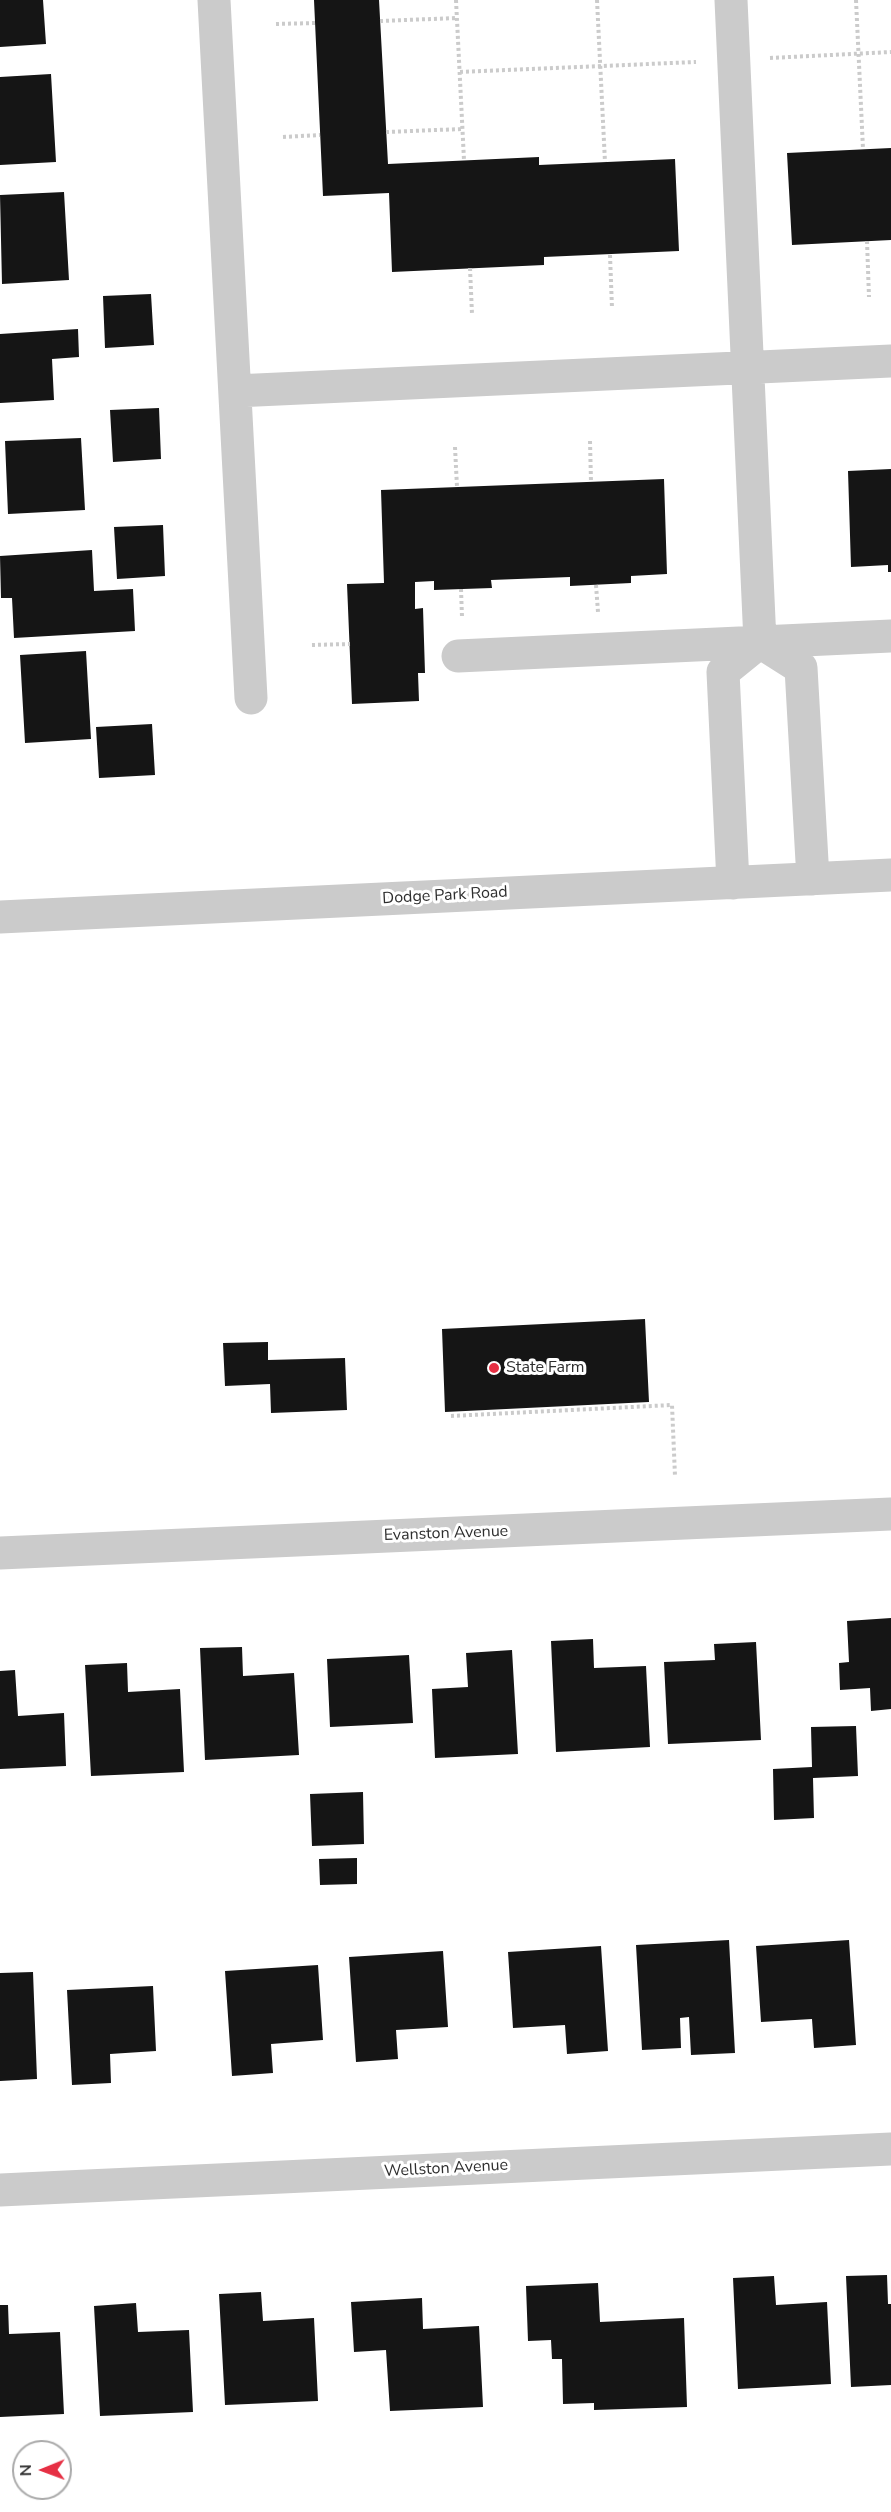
<!DOCTYPE html>
<html>
<head>
<meta charset="utf-8">
<style>
  body { margin:0 }
  #map { position:relative; width:891px; height:2512px; overflow:hidden; background:#fff; font-family:"Nunito Sans",sans-serif }
  canvas { display:block }
  .north { position:absolute; left:12px; top:2440px; width:60px; height:60px; box-sizing:border-box; background:#fff; border:2px solid #ababab; border-radius:50%; rotate:269deg; font-size:16px; font-weight:700; line-height:24px; text-align:center; color:#2e2e2e }
  .north::after { content:''; display:block; margin:auto; width:21px; height:27px; background:#e63044; clip-path:polygon(50% 0,100% 100%,50% 72%,0 100%) }
</style>
</head>
<body>
<div id="map">
<canvas width="891" height="2512"></canvas>
<div class="north">N</div>
</div>
<script>
const c = document.querySelector('canvas').getContext('2d');
c.lineJoin = 'round';
function paint(path, color) {
  c.fillStyle = color;
  c.fill(path, 'evenodd');
}
function shape(rows) {
  const path = new Path2D();
  for (const r of rows) {
    path.moveTo(r[0], r[1]);
    for (let i = 2; i < r.length; i += 2) path.lineTo(r[i], r[i + 1]);
  }
  return path;
}
function stroke(path, color, width, dash) {
  c.strokeStyle = color;
  c.lineWidth = width;
  c.lineCap = dash ? 'butt' : 'round';
  c.setLineDash(dash || []);
  c.stroke(path);
}
function write(font, color, halo, rows, align = 'center') {
  c.font = font + ' "Nunito Sans",sans-serif';
  c.lineWidth = 6;
  c.setLineDash([]);
  c.textBaseline = 'middle';
  c.strokeStyle = halo;
  c.fillStyle = color;
  for (const [text, x, y, turn = 0] of rows) {
    c.save();
    c.translate(x, y);
    c.rotate((+turn || 0) * Math.PI / 180);
    c.textAlign = isNaN(turn) ? turn : align;
    if (halo) c.strokeText(text, 0, 0);
    c.fillText(text, 0, 0);
    c.restore();
  }
}
paint(shape([
  [0,0,43,0,46,44,0,47],
  [314,0,379,0,388,164,539,157,539,165,675,159,679,251,544,257,544,265,392,272,389,193,323,196],
  [51,74,56,162,0,165,0,77],
  [891,148,891,240,792,245,787,153],
  [64,192,69,280,2,284,0,195],
  [151,294,154,345,105,348,103,296],
  [78,329,79,357,52,359,54,400,0,403,0,334],
  [159,408,161,459,113,462,110,410],
  [81,438,85,510,8,514,5,441],
  [891,469,891,572,888,572,888,565,851,567,848,471],
  [664,479,667,574,631,576,631,583,570,586,570,577,491,580,492,588,434,590,434,581,415,582,415,609,423,608,425,673,418,673,419,701,352,704,347,584,384,583,381,490],
  [163,525,165,576,117,579,114,527],
  [92,550,94,591,133,589,135,631,14,638,12,598,1,598,0,556],
  [86,651,91,739,25,743,20,655],
  [152,724,155,775,99,778,96,727],
  [645,1319,649,1402,445,1412,442,1329],
  [268,1342,268,1360,345,1358,347,1410,271,1413,270,1384,225,1386,223,1343],
  [891,1618,891,1709,871,1711,870,1688,840,1690,839,1663,849,1662,847,1621],
  [593,1639,594,1668,646,1666,650,1747,556,1752,551,1641],
  [756,1642,761,1740,668,1744,664,1662,715,1660,714,1644],
  [242,1647,243,1676,294,1673,299,1755,205,1760,200,1648],
  [512,1650,518,1754,435,1758,432,1689,468,1687,466,1653],
  [409,1655,413,1723,330,1727,327,1659],
  [127,1663,128,1692,180,1689,184,1772,91,1776,85,1665],
  [15,1670,18,1716,64,1713,66,1766,0,1769,0,1671],
  [856,1726,858,1776,813,1778,814,1818,774,1820,773,1769,812,1767,811,1727],
  [363,1792,364,1844,312,1846,310,1794],
  [357,1858,357,1884,320,1885,319,1859],
  [729,1940,735,2053,691,2055,689,2017,680,2018,681,2048,642,2050,636,1945],
  [849,1940,856,2045,814,2048,812,2019,761,2022,756,1946],
  [601,1946,608,2051,567,2054,565,2025,513,2028,508,1952],
  [443,1951,448,2027,396,2030,398,2059,356,2062,349,1957],
  [318,1965,323,2040,271,2044,273,2073,232,2076,225,1971],
  [33,1972,37,2079,0,2081,0,1973],
  [153,1986,156,2051,110,2054,111,2083,72,2085,67,1990],
  [887,2275,888,2304,891,2304,891,2385,851,2387,846,2276],
  [774,2276,776,2305,827,2302,831,2384,738,2389,733,2278],
  [598,2283,600,2322,684,2318,687,2407,594,2410,594,2403,563,2404,562,2359,552,2359,551,2340,528,2341,526,2286],
  [261,2292,263,2321,314,2318,318,2401,225,2405,219,2294],
  [422,2298,423,2329,479,2326,483,2407,390,2411,386,2350,354,2352,351,2302],
  [136,2303,138,2332,189,2330,193,2412,100,2416,94,2306],
  [0,2305,8,2305,9,2334,60,2332,64,2414,0,2417]
]), '#151515');
stroke(shape([
  [456,0,464,160],
  [597,0,605,162],
  [856,0,863,149],
  [380,21,457,18],
  [276,24,315,23],
  [770,58,891,52],
  [460,72,696,62],
  [386,132,462,129],
  [283,137,320,135],
  [867,241,869,297],
  [610,255,612,308],
  [470,268,472,314],
  [590,441,591,482],
  [455,447,457,487],
  [596,585,598,612],
  [461,589,462,617],
  [312,645,350,644],
  [451,1416,672,1405,675,1476]
]), '#cbcbcb', 4, [3, 3]);
stroke(shape([
  [214,0,251,698],
  [731,0,760,642],
  [235,391,891,361],
  [760,642,801,668,813,879],
  [458,656,891,636],
  [733,883,723,672,760,642],
  [0,917,891,875],
  [0,1553,891,1514],
  [0,2190,891,2149]
]), '#cbcbcb', 33);
for (const [x, y, r, color] of [
  [494,1368,6,"#e63044"]
]) {
  const dot = new Path2D();
  dot.arc(x, y, r, 0, 2 * Math.PI);
  c.fillStyle = color;
  c.fill(dot);
  stroke(dot, '#fff', 2);
}
write('16px', '#2e2e2e', '#fff', [
  ["Dodge Park Road",445,896,-3],
  ["Evanston Avenue",446,1534,-2],
  ["Wellston Avenue",446,2169,-3]
]);
write('16px', '#2e2e2e', '#fff', [
  ["State Farm",506,1368]
], 'left');
</script>
</body>
</html>
